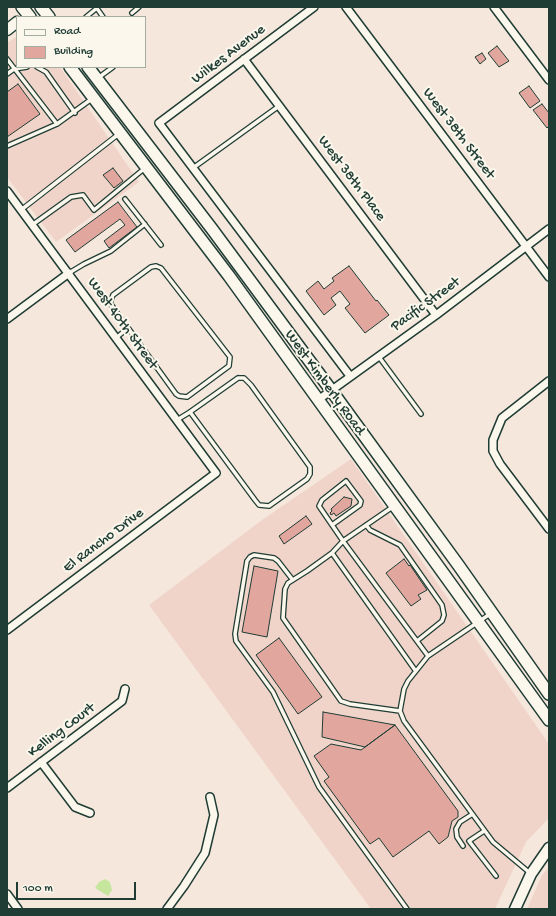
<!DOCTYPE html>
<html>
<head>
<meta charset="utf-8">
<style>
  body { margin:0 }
  #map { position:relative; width:556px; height:916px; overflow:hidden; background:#f6e7dd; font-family:"Gochi Hand",sans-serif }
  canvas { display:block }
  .frame { position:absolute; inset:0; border:8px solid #1f3d34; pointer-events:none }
  .legend { position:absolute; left:16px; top:16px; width:130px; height:52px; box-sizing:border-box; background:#fbf7ec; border:1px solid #a3ada2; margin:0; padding:5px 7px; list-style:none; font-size:12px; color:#1f3d34 }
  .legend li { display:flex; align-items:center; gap:8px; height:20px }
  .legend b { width:20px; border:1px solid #a3ada2 }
  .scale { position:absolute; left:16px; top:882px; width:120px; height:18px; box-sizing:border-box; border:2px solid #1f3d34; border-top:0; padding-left:5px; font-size:12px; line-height:14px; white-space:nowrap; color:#1f3d34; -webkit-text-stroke:3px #fbf7ec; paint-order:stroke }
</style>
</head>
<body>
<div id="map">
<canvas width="556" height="916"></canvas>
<div class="frame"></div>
<ul class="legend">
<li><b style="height:5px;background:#fbf7ec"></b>Road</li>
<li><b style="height:11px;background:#e1a79f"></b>Building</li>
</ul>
<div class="scale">100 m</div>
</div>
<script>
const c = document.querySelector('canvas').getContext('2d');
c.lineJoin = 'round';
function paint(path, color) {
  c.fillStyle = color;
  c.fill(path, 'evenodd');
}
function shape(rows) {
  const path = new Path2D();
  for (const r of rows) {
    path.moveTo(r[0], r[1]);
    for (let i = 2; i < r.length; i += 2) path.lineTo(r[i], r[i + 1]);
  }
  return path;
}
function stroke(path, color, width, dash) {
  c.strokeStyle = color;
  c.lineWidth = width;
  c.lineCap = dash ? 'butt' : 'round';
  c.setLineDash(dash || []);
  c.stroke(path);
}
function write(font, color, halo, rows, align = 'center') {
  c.font = font + ' "Gochi Hand",sans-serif';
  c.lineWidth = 4;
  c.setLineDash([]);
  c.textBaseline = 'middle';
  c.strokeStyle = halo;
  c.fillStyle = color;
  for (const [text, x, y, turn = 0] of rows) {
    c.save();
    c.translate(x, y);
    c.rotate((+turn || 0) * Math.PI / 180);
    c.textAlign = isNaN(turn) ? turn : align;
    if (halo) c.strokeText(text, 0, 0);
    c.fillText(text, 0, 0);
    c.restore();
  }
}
paint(shape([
  [17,36,17,67,60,67,139,182,56,242,7,177,7,43],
  [351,459,549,744,549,818,526,842,495,909,371,909,149,605,262,520],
  [549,867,549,909,527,909,542,875]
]), '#f0d4ca');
paint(shape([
  [105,879,110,882,112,890,108,896,95,888,99,882]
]), '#c6e69e');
const building = shape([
  [497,46,509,61,499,67,488,53,497,46],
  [482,53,486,59,480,64,475,57,482,53],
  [18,84,40,114,7,137,7,92,18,84],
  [529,86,540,101,530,108,519,93,529,86],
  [542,104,549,113,549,126,547,128,533,110,542,104],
  [113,168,123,181,114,188,103,175,113,168],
  [118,202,137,227,109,248,104,241,125,225,120,219,75,252,66,240,118,202],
  [349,266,376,301,377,300,389,315,365,333,345,308,350,304,340,291,331,298,336,305,324,315,306,291,318,281,324,289,334,281,332,278,349,266],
  [344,497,352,499,351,506,336,516,334,513,331,515,330,513,332,511,331,509,344,497],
  [306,516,312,524,284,544,279,536,306,516],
  [404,559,409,566,410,565,427,590,418,595,421,599,411,606,386,573,404,559],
  [254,566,278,571,267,637,242,632,254,566],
  [279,638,322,697,298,714,256,655,279,638],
  [323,712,395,725,365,747,322,737,323,712],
  [395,725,458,811,458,817,452,821,448,837,439,844,429,831,393,857,379,838,370,844,324,781,329,777,314,756,331,744,361,750,395,725]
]);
paint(building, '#e1a79f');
stroke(building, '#1f3d34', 1);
const lane = shape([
  [96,7,103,17],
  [132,13,139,7],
  [86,17,97,8],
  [7,59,57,124],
  [37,67,46,72,75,113],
  [7,74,14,69,27,67],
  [98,78,113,67],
  [7,146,57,124,93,98],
  [193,168,279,106],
  [125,199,161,245],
  [21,210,120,133],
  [32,225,71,197,83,195,94,210,145,168],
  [156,266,161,268,230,357,229,366,187,397,179,396,176,394,110,303,113,295,151,267,156,266],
  [69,273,84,264,111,251,145,224],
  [116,338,128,328],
  [379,357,421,414],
  [238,378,244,378,251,385,310,467,310,474,307,479,269,506,259,505,255,500,190,412,238,378],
  [177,420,190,412],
  [394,506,343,541,332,553,307,571,288,583,285,589,283,618,341,701,350,704,400,711,404,721,493,842,530,873],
  [332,525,360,505,361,501,346,481,322,500,319,506,343,541,428,656],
  [366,525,370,530,400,545,442,605,444,615,442,621,417,641],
  [332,553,415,670],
  [292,579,278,561,274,558,254,555,250,557,247,561,235,634,236,641,273,692,319,787,407,909],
  [400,711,404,689,408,681,428,656,490,614],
  [484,831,469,841,496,876],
  [463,846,457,837,456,829,460,822,471,815]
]);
const street = shape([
  [314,7,159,123,350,376],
  [346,7,549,277],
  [494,7,549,80],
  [244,59,436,315],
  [7,191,216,473,7,630],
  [7,319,69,273],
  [549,381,502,418,493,440,493,451,500,464,549,529],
  [318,400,436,315,549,229],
  [41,762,75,807,90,813],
  [7,788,122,701,125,689],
  [7,894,18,909],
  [167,909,184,886,205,853,214,815,210,797]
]);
const secondary = shape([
  [7,30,17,22],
  [515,909,531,874,549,848]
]);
const primary = shape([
  [22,7,30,17],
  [41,7,49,17],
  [70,67,229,276,549,720],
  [88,67,212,229,331,390,459,566,549,694]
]);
stroke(lane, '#1f3d34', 6);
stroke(street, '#1f3d34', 10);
stroke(secondary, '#1f3d34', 13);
stroke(primary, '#1f3d34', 14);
stroke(lane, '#fbf7ec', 3.5);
stroke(street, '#fbf7ec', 7);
stroke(secondary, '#fbf7ec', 10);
stroke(primary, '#fbf7ec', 11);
write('15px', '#1f3d34', '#fbf7ec', [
  ["Wilkes Avenue",229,55,-37],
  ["West 38th Street",458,134,53],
  ["West 38th Place",351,179,53],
  ["Pacific Street",426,305,-36],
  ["West 40th Street",122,324,54],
  ["West Kimberly Road",324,383,54],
  ["El Rancho Drive",104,541,-37],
  ["Kelling Court",62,731,-37]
]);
</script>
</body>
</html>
